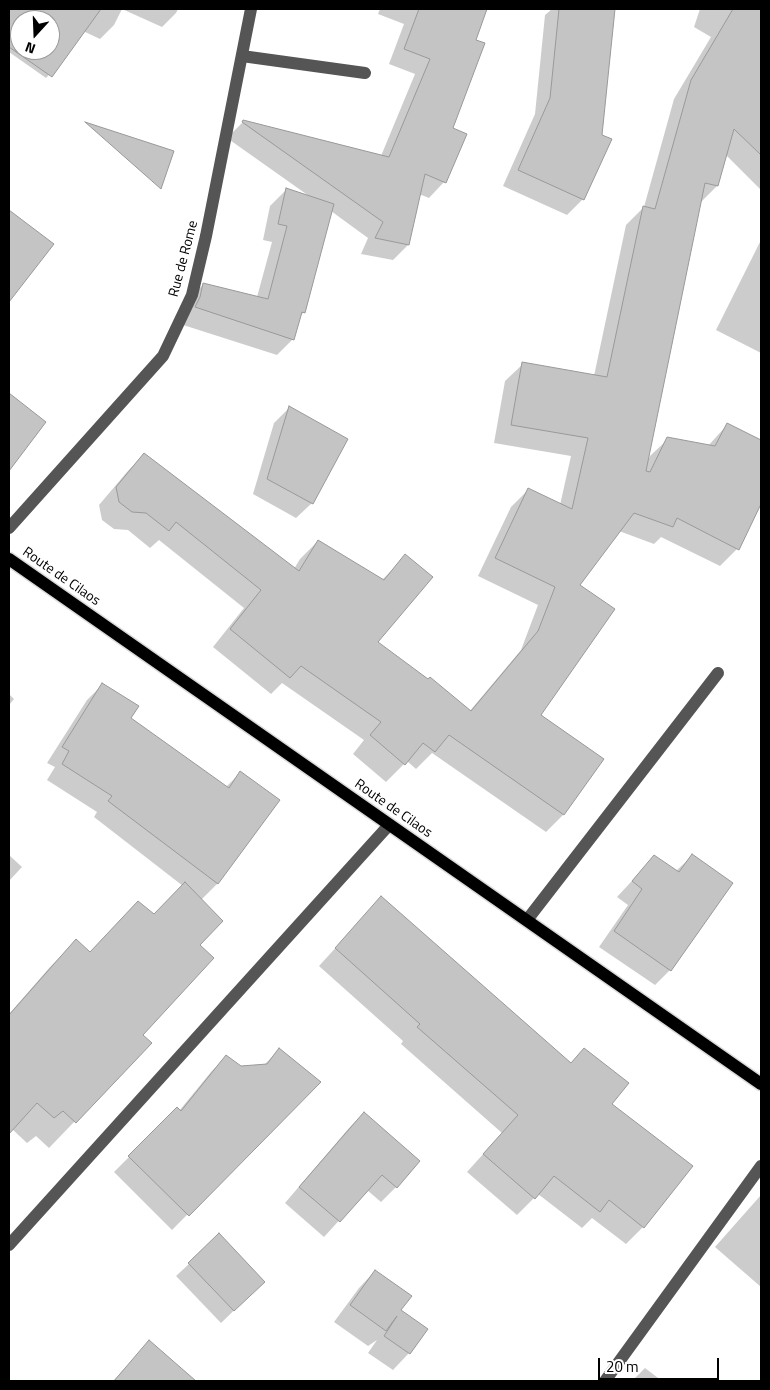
<!DOCTYPE html>
<html>
<head>
<meta charset="utf-8">
<style>
  body { margin:0 }
  #map { position:relative; width:770px; height:1390px; overflow:hidden; background:#fff; font-family:"Titillium Web",sans-serif }
  canvas { display:block }
  .frame { position:absolute; inset:0; border:10px solid #000; pointer-events:none }
  .north { position:absolute; left:10px; top:10px; width:50px; height:50px; box-sizing:border-box; background:#fff; border:1px solid #999; border-radius:50%; rotate:200deg; font-size:14px; font-weight:700; line-height:20px; text-align:center; color:#000 }
  .north::after { content:''; display:block; margin:auto; width:18px; height:22px; background:#000; clip-path:polygon(50% 0,100% 100%,50% 72%,0 100%) }
  .scale { position:absolute; left:598px; top:1358px; width:121px; height:22px; box-sizing:border-box; border:2px solid #000; border-top:0; padding-left:6px; font-size:15px; line-height:18px; white-space:nowrap; color:#000; -webkit-text-stroke:4px #fff; paint-order:stroke }
</style>
</head>
<body>
<div id="map">
<canvas width="770" height="1390"></canvas>
<div class="frame"></div>
<div class="north">N</div>
<div class="scale">20 m</div>
</div>
<script>
const c = document.querySelector('canvas').getContext('2d');
c.lineJoin = 'round';
function paint(path, color) {
  c.fillStyle = color;
  c.fill(path, 'evenodd');
}
function shape(rows) {
  const path = new Path2D();
  for (const r of rows) {
    path.moveTo(r[0], r[1]);
    for (let i = 2; i < r.length; i += 2) path.lineTo(r[i], r[i + 1]);
  }
  return path;
}
function stroke(path, color, width, dash) {
  c.strokeStyle = color;
  c.lineWidth = width;
  c.lineCap = dash ? 'butt' : 'round';
  c.setLineDash(dash || []);
  c.stroke(path);
}
function write(font, color, halo, rows, align = 'center') {
  c.font = font + ' "Titillium Web",sans-serif';
  c.lineWidth = 5;
  c.setLineDash([]);
  c.textBaseline = 'middle';
  c.strokeStyle = halo;
  c.fillStyle = color;
  for (const [text, x, y, turn = 0] of rows) {
    c.save();
    c.translate(x, y);
    c.rotate((+turn || 0) * Math.PI / 180);
    c.textAlign = isNaN(turn) ? turn : align;
    if (halo) c.strokeText(text, 0, 0);
    c.fillText(text, 0, 0);
    c.restore();
  }
}
paint(shape([
  [9,9,122,9,114,25,100,39,83,31,59,64,46,78,9,52],
  [20,20,50,20,50,50,20,50],
  [122,9,178,9,176,13,162,27],
  [380,9,486,9,474,41,451,128,465,134,444,182,429,198,419,194,408,245,393,260,361,254,368,238,331,211,304,312,299,317,293,339,277,355,180,324,187,300,204,284,257,297,272,242,263,240,270,206,287,189,309,196,227,138,243,122,381,156,415,74,389,64,404,24,378,14],
  [552,9,614,9,601,135,583,199,567,215,503,186,535,114,545,15],
  [700,9,761,9,761,71,755,81,761,87,761,190,726,155,717,186,700,203,647,463,650,456,668,439,708,446,727,425,761,442,761,501,737,549,720,566,661,537,654,544,619,531,579,586,540,715,602,759,563,815,546,832,432,753,416,769,407,761,386,782,353,754,364,740,282,683,271,694,213,647,244,608,159,540,150,548,128,530,114,529,102,520,99,505,127,472,144,454,294,569,300,559,318,541,382,580,406,556,376,643,469,712,521,650,538,605,478,576,511,507,528,490,560,505,571,456,494,443,505,381,523,364,594,376,626,225,644,207,674,99,711,37,694,27],
  [9,213,52,245,9,299],
  [761,240,761,353,716,330],
  [9,395,44,422,9,468],
  [289,408,312,503,296,518,253,494,274,423],
  [102,685,130,718,226,787,241,772,278,800,217,884,201,900,198,945,141,1035,150,1043,49,1148,36,1136,27,1143,12,1129,9,1132,9,1014,50,967,76,941,89,953,138,902,154,916,183,886,94,817,97,812,47,780,55,767,47,763,87,700],
  [9,694,14,699,9,705],
  [9,855,22,867,9,881],
  [692,856,670,970,655,985,599,947,628,905,617,897,654,857,676,871],
  [381,898,570,1064,584,1049,611,1104,643,1227,626,1244,592,1218,582,1228,538,1194,517,1215,467,1172,502,1133,401,1044,403,1041,319,966],
  [279,1050,319,1082,172,1230,114,1172,177,1109,179,1111,211,1072,226,1056,241,1067,264,1065],
  [364,1113,396,1187,381,1202,367,1190,324,1237,285,1203,349,1128],
  [761,1195,761,1287,715,1247],
  [189,1264,251,1294,221,1323,176,1276],
  [375,1271,399,1310,409,1353,393,1370,368,1353,377,1340,368,1346,334,1322,359,1288],
  [149,1342,195,1381,113,1381],
  [645,1368,662,1381,632,1381]
]), '#0003');
const building = shape([
  [9,9,101,9,52,77,9,47,9,9],
  [20,20,50,20,50,50,20,50,20,20],
  [419,9,487,9,476,40,485,43,453,128,467,134,446,183,425,174,409,245,375,238,383,222,242,122,243,120,389,157,430,59,404,49,419,9],
  [559,9,615,9,602,135,612,139,584,200,518,170,550,98,559,9],
  [733,9,761,9,761,155,734,129,718,186,705,183,646,471,650,472,667,437,715,446,727,423,761,440,761,504,739,550,677,518,673,527,634,513,580,585,615,609,541,715,604,759,564,815,449,735,435,752,423,743,405,765,370,735,381,722,301,666,290,678,230,629,261,590,176,522,169,531,146,513,132,512,119,502,116,487,144,453,299,571,318,540,384,580,405,554,433,577,378,642,428,679,430,677,471,711,538,631,555,587,495,558,528,488,572,509,588,438,511,425,522,362,607,377,643,206,655,209,691,80,733,9],
  [85,122,174,151,161,189,85,122],
  [286,188,334,204,305,313,302,312,294,340,195,307,200,297,203,283,268,299,287,226,278,224,286,188],
  [9,210,54,244,9,302,9,210],
  [9,393,46,422,9,471,9,393],
  [289,406,348,439,313,504,267,479,289,406],
  [102,683,139,706,131,718,229,788,240,771,280,800,218,884,108,801,112,796,62,764,69,751,62,747,102,683],
  [692,854,733,883,671,971,614,931,642,889,632,881,654,855,679,872,692,854],
  [185,882,223,921,200,945,214,958,143,1035,152,1043,76,1123,63,1111,54,1118,37,1103,9,1134,9,1015,76,939,90,952,138,901,154,914,185,882],
  [381,896,571,1063,584,1048,629,1083,612,1104,693,1166,644,1228,609,1200,600,1212,554,1176,535,1199,483,1154,518,1115,417,1027,420,1024,335,948,381,896],
  [279,1048,321,1082,189,1216,128,1156,177,1107,181,1111,226,1055,241,1066,267,1064,279,1048],
  [364,1112,420,1161,397,1188,382,1175,340,1222,299,1187,364,1112],
  [219,1233,265,1282,234,1311,188,1263,219,1233],
  [375,1270,412,1296,401,1310,428,1329,410,1354,384,1336,397,1316,386,1331,350,1305,375,1270],
  [149,1340,196,1381,114,1381,149,1340]
]);
paint(building, '#c4c4c4');
stroke(building, '#999', 1);
const major = shape([
  [9,559,761,1084]
]);
stroke(major, '#dbdbdb', 15);
stroke(shape([
  [242,56,365,73],
  [9,528,163,356,192,295,206,236,251,9],
  [527,920,718,673],
  [9,1245,389,825],
  [605,1381,761,1166]
]), '#555', 12);
stroke(major, '#000', 12);
write('14px', '#000', '#fff', [
  ["Rue de Rome",184,259,-75],
  ["Route de Cilaos",61,577,35],
  ["Route de Cilaos",393,809,35]
]);
</script>
</body>
</html>
